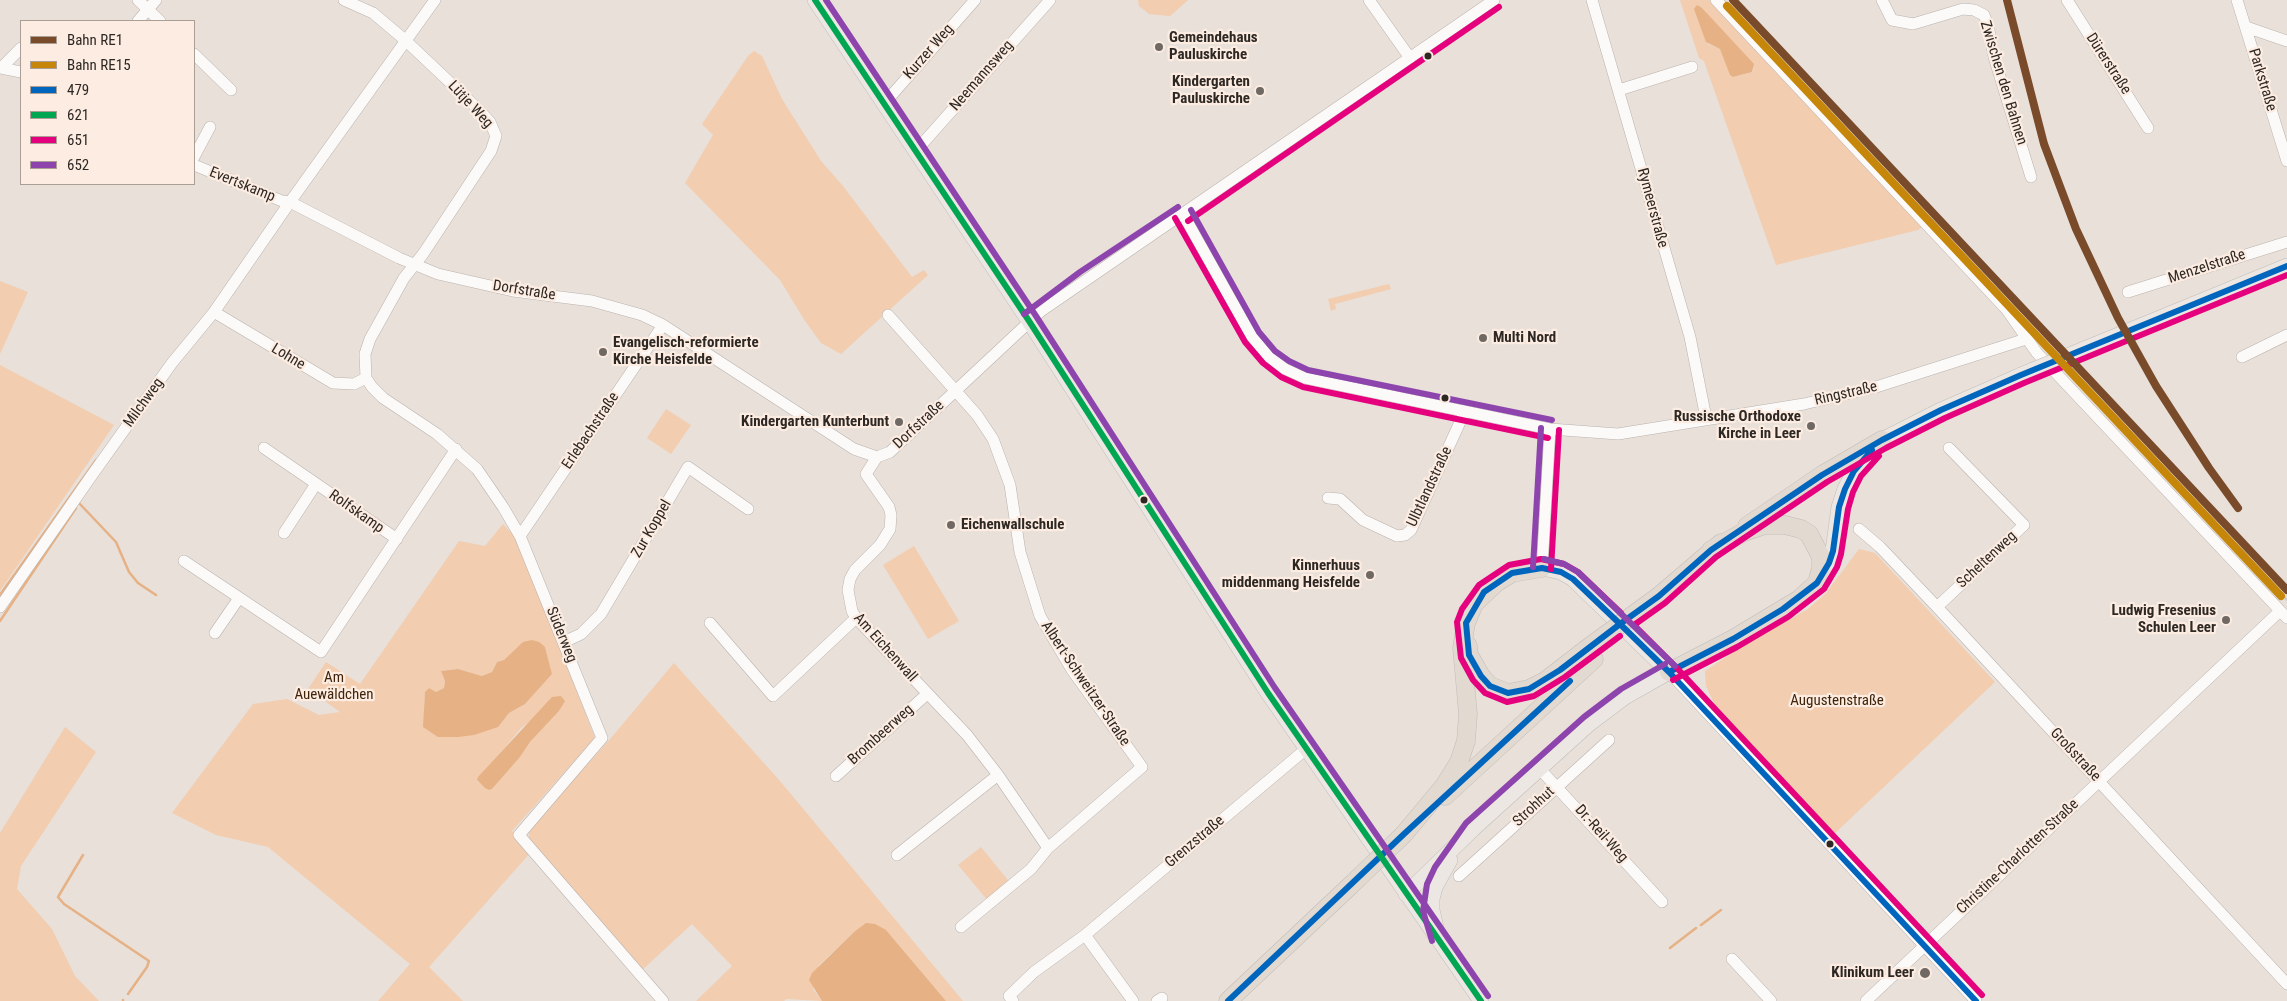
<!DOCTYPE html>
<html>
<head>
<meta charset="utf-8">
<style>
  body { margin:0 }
  #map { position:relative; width:2287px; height:1001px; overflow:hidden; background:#e8e0d9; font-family:"Roboto Condensed",sans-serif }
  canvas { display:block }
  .legend { position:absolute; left:20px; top:20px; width:175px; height:165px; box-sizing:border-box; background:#fcece1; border:1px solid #aa9e95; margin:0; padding:6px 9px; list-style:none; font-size:15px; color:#2e2824 }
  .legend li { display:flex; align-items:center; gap:10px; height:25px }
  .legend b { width:25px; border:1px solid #aa9e95 }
</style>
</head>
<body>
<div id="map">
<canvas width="2287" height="1001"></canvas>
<ul class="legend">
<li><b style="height:6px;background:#7a4b2a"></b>Bahn RE1</li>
<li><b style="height:6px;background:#c58609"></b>Bahn RE15</li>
<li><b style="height:6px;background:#0065bd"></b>479</li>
<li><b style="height:6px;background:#00a651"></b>621</li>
<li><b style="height:6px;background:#e5007d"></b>651</li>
<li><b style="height:6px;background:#8e44ad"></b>652</li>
</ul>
</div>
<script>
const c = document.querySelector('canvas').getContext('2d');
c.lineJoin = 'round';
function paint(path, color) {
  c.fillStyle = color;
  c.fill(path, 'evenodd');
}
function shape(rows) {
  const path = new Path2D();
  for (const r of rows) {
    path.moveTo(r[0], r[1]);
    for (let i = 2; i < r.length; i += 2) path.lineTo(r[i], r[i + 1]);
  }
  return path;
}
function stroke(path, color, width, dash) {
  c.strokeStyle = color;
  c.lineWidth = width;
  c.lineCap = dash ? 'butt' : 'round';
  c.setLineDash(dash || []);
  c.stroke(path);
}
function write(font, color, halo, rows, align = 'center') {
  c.font = font + ' "Roboto Condensed",sans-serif';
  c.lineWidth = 4.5;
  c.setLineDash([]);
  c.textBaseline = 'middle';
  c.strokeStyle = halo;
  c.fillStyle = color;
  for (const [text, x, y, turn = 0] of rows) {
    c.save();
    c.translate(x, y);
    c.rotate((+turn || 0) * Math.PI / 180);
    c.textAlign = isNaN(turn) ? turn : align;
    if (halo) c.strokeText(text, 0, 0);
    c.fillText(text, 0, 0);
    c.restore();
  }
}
paint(shape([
  [1138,0,1188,0,1170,16,1149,14,1139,6],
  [1680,0,1713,0,1925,225,1918,230,1776,265,1704,61,1699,58],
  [1702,8,1754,69,1752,72,1734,77,1720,49,1708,44],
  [754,51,762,56,782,99,821,161,843,186,912,277,924,270,928,275,841,354,821,343,805,321,780,280,685,183,713,135,702,124,748,56],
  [0,281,28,292,0,354],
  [1389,284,1391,289,1335,304,1336,309,1331,311,1328,299],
  [0,365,114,425,0,591],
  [666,409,691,425,671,454,647,438],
  [503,524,518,540,595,738,512,831,531,852,429,967,463,1001,378,1001,410,964,268,847,216,835,172,813,253,704,287,699,319,715,340,712,308,689,326,662,360,684,459,541,485,546],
  [524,642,545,647,552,674,525,704,509,713,497,727,424,708,425,692,429,688,436,692,444,688,445,681,441,671,458,669,482,676,492,672,497,662,504,660],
  [564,701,559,711,530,742,520,757,492,789,489,790,477,781,521,728,533,719],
  [914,546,959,621,928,639,883,565],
  [1859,549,1875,553,1995,682,1833,835,1718,712,1706,686,1705,671,1750,641,1808,609,1826,593],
  [674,663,780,781,963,1001,946,1001,886,930,854,932,819,965,813,989,822,1001,786,999,784,1001,696,1001,732,966,692,924,640,972,529,842,529,829,611,738],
  [65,727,96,752,21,866,17,889,52,929,75,976,99,1001,0,1001,0,833],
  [981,847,1011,884,989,902,958,865]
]), '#f2cdaf');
paint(shape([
  [1697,5,1702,8,1754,64,1752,72,1733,77,1730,75,1720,49,1706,42,1694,9],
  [532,640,539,642,545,647,552,674,525,704,509,713,498,727,474,735,458,737,438,737,423,727,425,692,429,688,436,692,444,688,445,681,441,671,458,669,482,676,492,672,497,662,504,660,523,642],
  [561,696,565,701,559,711,530,742,520,757,492,789,489,790,485,788,477,780,478,777,552,697],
  [866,923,875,924,886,930,946,1001,822,1001,809,980,812,973,854,932]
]), '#e6b184');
stroke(shape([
  [79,503,116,542,129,572,138,583,156,595],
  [0,595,96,460],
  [0,621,76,508],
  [83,855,58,897,64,904,149,961,147,967,128,994],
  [1701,925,1721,910],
  [1670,948,1696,928],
  [123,1001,123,1000]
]), '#e6b184', 2.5);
const minor = shape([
  [138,0,160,21],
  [344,0,373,13,405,40,478,109,490,122,496,136,491,151,423,254,404,278,370,339,365,354,366,378,372,387,383,398,437,434,477,469,503,507,520,536,602,738,519,835,663,1001],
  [435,0,290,202,399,258,438,274,513,291,592,301,642,315,663,325,854,449,877,457,890,452,1041,311,1494,0],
  [1369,0,1410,58],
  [1592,0,1690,337,1706,418],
  [1716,0,2007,310,2037,353,2287,618],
  [1882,0,1892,20,1913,24,1963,9,1974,10,1984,15,1988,25,1994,57,2031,177],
  [2067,0,2148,128],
  [2237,0,2287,161],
  [138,21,156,0],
  [2246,27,2287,41],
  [194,54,231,90],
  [0,68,21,72],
  [1,68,21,48],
  [1619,90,1692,67],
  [883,105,975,0],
  [915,152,1050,0],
  [194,157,210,127],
  [1183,214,1252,337,1269,357,1285,369,1305,378,1550,429,1618,434,1804,404,1876,387,2026,339],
  [2128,292,2287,242],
  [214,312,333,383,354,384,366,378],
  [888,315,977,415,993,439,1010,485,1020,552,1040,616,1072,670,1142,767,1048,848],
  [2242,357,2287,335],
  [264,448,397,539],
  [877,457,866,474,889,507,891,515,890,529,880,545,855,570,850,579,848,590,852,611,856,618,967,735,998,775,1048,848,1031,869,961,927],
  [1328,498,1340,499,1363,520,1397,536,1405,535,1411,530,1465,411],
  [1859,529,1880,547,1937,607,2287,984],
  [284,533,316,484],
  [520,536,663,325],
  [184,561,321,652,456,449],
  [1542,568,1550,429],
  [0,607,92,475,172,363,214,312,290,202,282,201,194,165],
  [1937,607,2024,525,1949,448],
  [710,623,773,696,856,618],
  [215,633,239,598],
  [564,642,581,634,601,614,688,467,748,509],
  [1669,672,1976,1001],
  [1539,768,1662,902],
  [836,776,927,694],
  [897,855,998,775],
  [1459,876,1609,740],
  [1085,935,1133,1001],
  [1732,959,1771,1001],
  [1013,1001,1009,996,1034,972,1085,935,1306,749],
  [1157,1001,1162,998],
  [1866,1001,2280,611]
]);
const major = shape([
  [815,0,1029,321,1268,693,1481,1001],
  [2143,325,2287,266],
  [1819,579,1829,563,1833,551,1839,507,1845,489,1854,471,1882,440,1941,410,2021,375],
  [1406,894,1473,829,1589,724,1625,697,1669,672,1573,579,1561,572,1542,568],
  [1437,932,1432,910,1432,899,1435,887,1450,860]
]);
const highway = shape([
  [1747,526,1822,475,1882,440],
  [1659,596,1721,543],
  [1468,646,1469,655,1481,676,1490,686,1508,693,1529,689,1545,681,1585,650],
  [1669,672,1733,639,1798,600,1817,583,1821,568,1821,557,1809,534,1801,529,1785,525,1765,525,1744,532,1711,550],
  [1445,796,1594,659],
  [1404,834,1444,786,1459,762,1466,741,1468,714,1462,648,1466,623,1474,604,1497,582,1512,573,1542,568],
  [1228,1001,1351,885]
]);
stroke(minor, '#b9b2ad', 12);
stroke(major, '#c1bdb9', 16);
stroke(highway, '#c1bdb9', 19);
stroke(minor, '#fcfaf9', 11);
stroke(major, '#ece7e2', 15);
stroke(highway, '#e2d9d1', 18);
stroke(shape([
  [2210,518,2287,600]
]), '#d0cecc', 2.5);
const majorBridge = shape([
  [2021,375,2143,325]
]);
const highwayBridge = shape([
  [1585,650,1659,596],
  [1351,885,1404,834]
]);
stroke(majorBridge, '#c1bdb9', 16, []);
stroke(highwayBridge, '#c1bdb9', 19, []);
stroke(majorBridge, '#ece7e2', 15);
stroke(highwayBridge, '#e2d9d1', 18);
stroke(shape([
  [1542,568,1561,572,1573,579,1620,624,1560,670,1529,689,1508,693,1490,686,1481,676,1469,655,1466,623,1484,592,1512,573,1542,568],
  [1620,624,1669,672,1976,1001],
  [1620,624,1659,596,1711,550,1822,475,1882,440,1941,410,2021,375,2287,266],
  [1669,672,1733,639,1783,609,1817,583,1829,563,1833,551,1839,507,1845,489,1854,471,1872,450],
  [1228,1001,1404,834,1570,681]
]), '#0065bd', 6);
stroke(shape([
  [815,0,1029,321,1268,693,1481,1001]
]), '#00a651', 6);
stroke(shape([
  [1175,218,1245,342,1263,363,1281,377,1303,387,1548,438],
  [1188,221,1499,7],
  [1551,569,1559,430],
  [1620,636,1565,677,1534,696,1507,702,1485,693,1473,680,1461,658,1457,622,1462,609,1479,585,1509,565,1541,559,1564,564,1578,572,1621,613],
  [1673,680,1737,647,1788,617,1824,589,1837,567,1841,554,1848,509,1853,492,1861,476,1879,456],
  [1982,995,1675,666,1634,625,1665,603,1716,557,1827,482,1886,448,1945,418,2024,383,2287,275]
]), '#e5007d', 6);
stroke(shape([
  [826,0,1036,316,1275,688,1488,996],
  [1191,210,1259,332,1275,351,1289,361,1308,370,1552,420],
  [1024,314,1080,272,1178,207],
  [1544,559,1564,564,1578,572,1675,666],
  [1533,567,1541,428],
  [1432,941,1423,911,1427,884,1435,867,1466,823,1584,717,1621,689,1665,664]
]), '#8e44ad', 6);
stroke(shape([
  [1733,0,2287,590],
  [2007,0,2044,144,2076,229,2118,318,2156,386,2209,468,2238,508]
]), '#7a4b2a', 8);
stroke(shape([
  [1727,6,2281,596]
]), '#c58609', 8);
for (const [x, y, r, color] of [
  [1159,47,5,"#6f6863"],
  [1428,56,4.5,"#2e2824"],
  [1260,91,5,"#6f6863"],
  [1483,338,5,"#6f6863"],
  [603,352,5,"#6f6863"],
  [1445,398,4.5,"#2e2824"],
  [899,422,5,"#6f6863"],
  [1811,426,5,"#6f6863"],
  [1144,500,4.5,"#2e2824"],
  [951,525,5,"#6f6863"],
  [1370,575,5,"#6f6863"],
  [2226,620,5,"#6f6863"],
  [1830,844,4.5,"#2e2824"],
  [1925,973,6,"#6f6863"]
]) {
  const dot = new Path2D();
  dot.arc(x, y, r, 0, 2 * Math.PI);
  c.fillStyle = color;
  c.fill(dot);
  stroke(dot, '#fcece1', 2);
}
write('bold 15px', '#2e2824', '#fcece1', [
  ["Gemeindehaus",1169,38,"left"],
  ["Pauluskirche",1169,55,"left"],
  ["Kindergarten",1250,82],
  ["Pauluskirche",1250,99],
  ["Multi Nord",1493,338,"left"],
  ["Evangelisch-reformierte",613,343,"left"],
  ["Kirche Heisfelde",613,360,"left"],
  ["Russische Orthodoxe",1801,417],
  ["Kirche in Leer",1801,434],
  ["Kindergarten Kunterbunt",889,422],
  ["Eichenwallschule",961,525,"left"],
  ["Kinnerhuus",1360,566],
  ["middenmang Heisfelde",1360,583],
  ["Ludwig Fresenius",2216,611],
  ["Schulen Leer",2216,628],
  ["Klinikum Leer",1914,973]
], 'right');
write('15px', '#2e2824', '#fcece1', [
  ["Kurzer Weg",929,52,-49],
  ["Dürerstraße",2108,64,57],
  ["Neemannsweg",982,76,-49],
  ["Parkstraße",2262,80,73],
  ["Zwischen den Bahnen",2003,83,73],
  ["Lütje Weg",470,105,47],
  ["Evertskamp",242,185,22],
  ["Rymeerstraße",1652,208,75],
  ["Menzelstraße",2207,267,-18],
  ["Dorfstraße",524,291,9],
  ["Lohne",288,357,31],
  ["Ringstraße",1846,394,-13],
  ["Milchweg",144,403,-54],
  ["Dorfstraße",919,425,-43],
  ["Erlebachstraße",591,431,-56],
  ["Ulbtlandstraße",1430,487,-65],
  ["Rolfskamp",356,512,35],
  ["Zur Koppel",652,529,-60],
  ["Scheltenweg",1987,560,-43],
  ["Süderweg",561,635,68],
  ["Am Eichenwall",885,648,48],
  ["Albert-Schweitzer-Straße",1085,684,56],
  ["Brombeerweg",881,735,-42],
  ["Großstraße",2075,755,47],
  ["Strohhut",1534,807,-43],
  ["Dr.-Reil-Weg",1601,834,48],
  ["Grenzstraße",1195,842,-40],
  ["Christine-Charlotten-Straße",2018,857,-43]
]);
write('15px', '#402409', '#fcece1', [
  ["Am",334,678],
  ["Auewäldchen",334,695],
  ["Augustenstraße",1837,701]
]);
</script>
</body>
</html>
